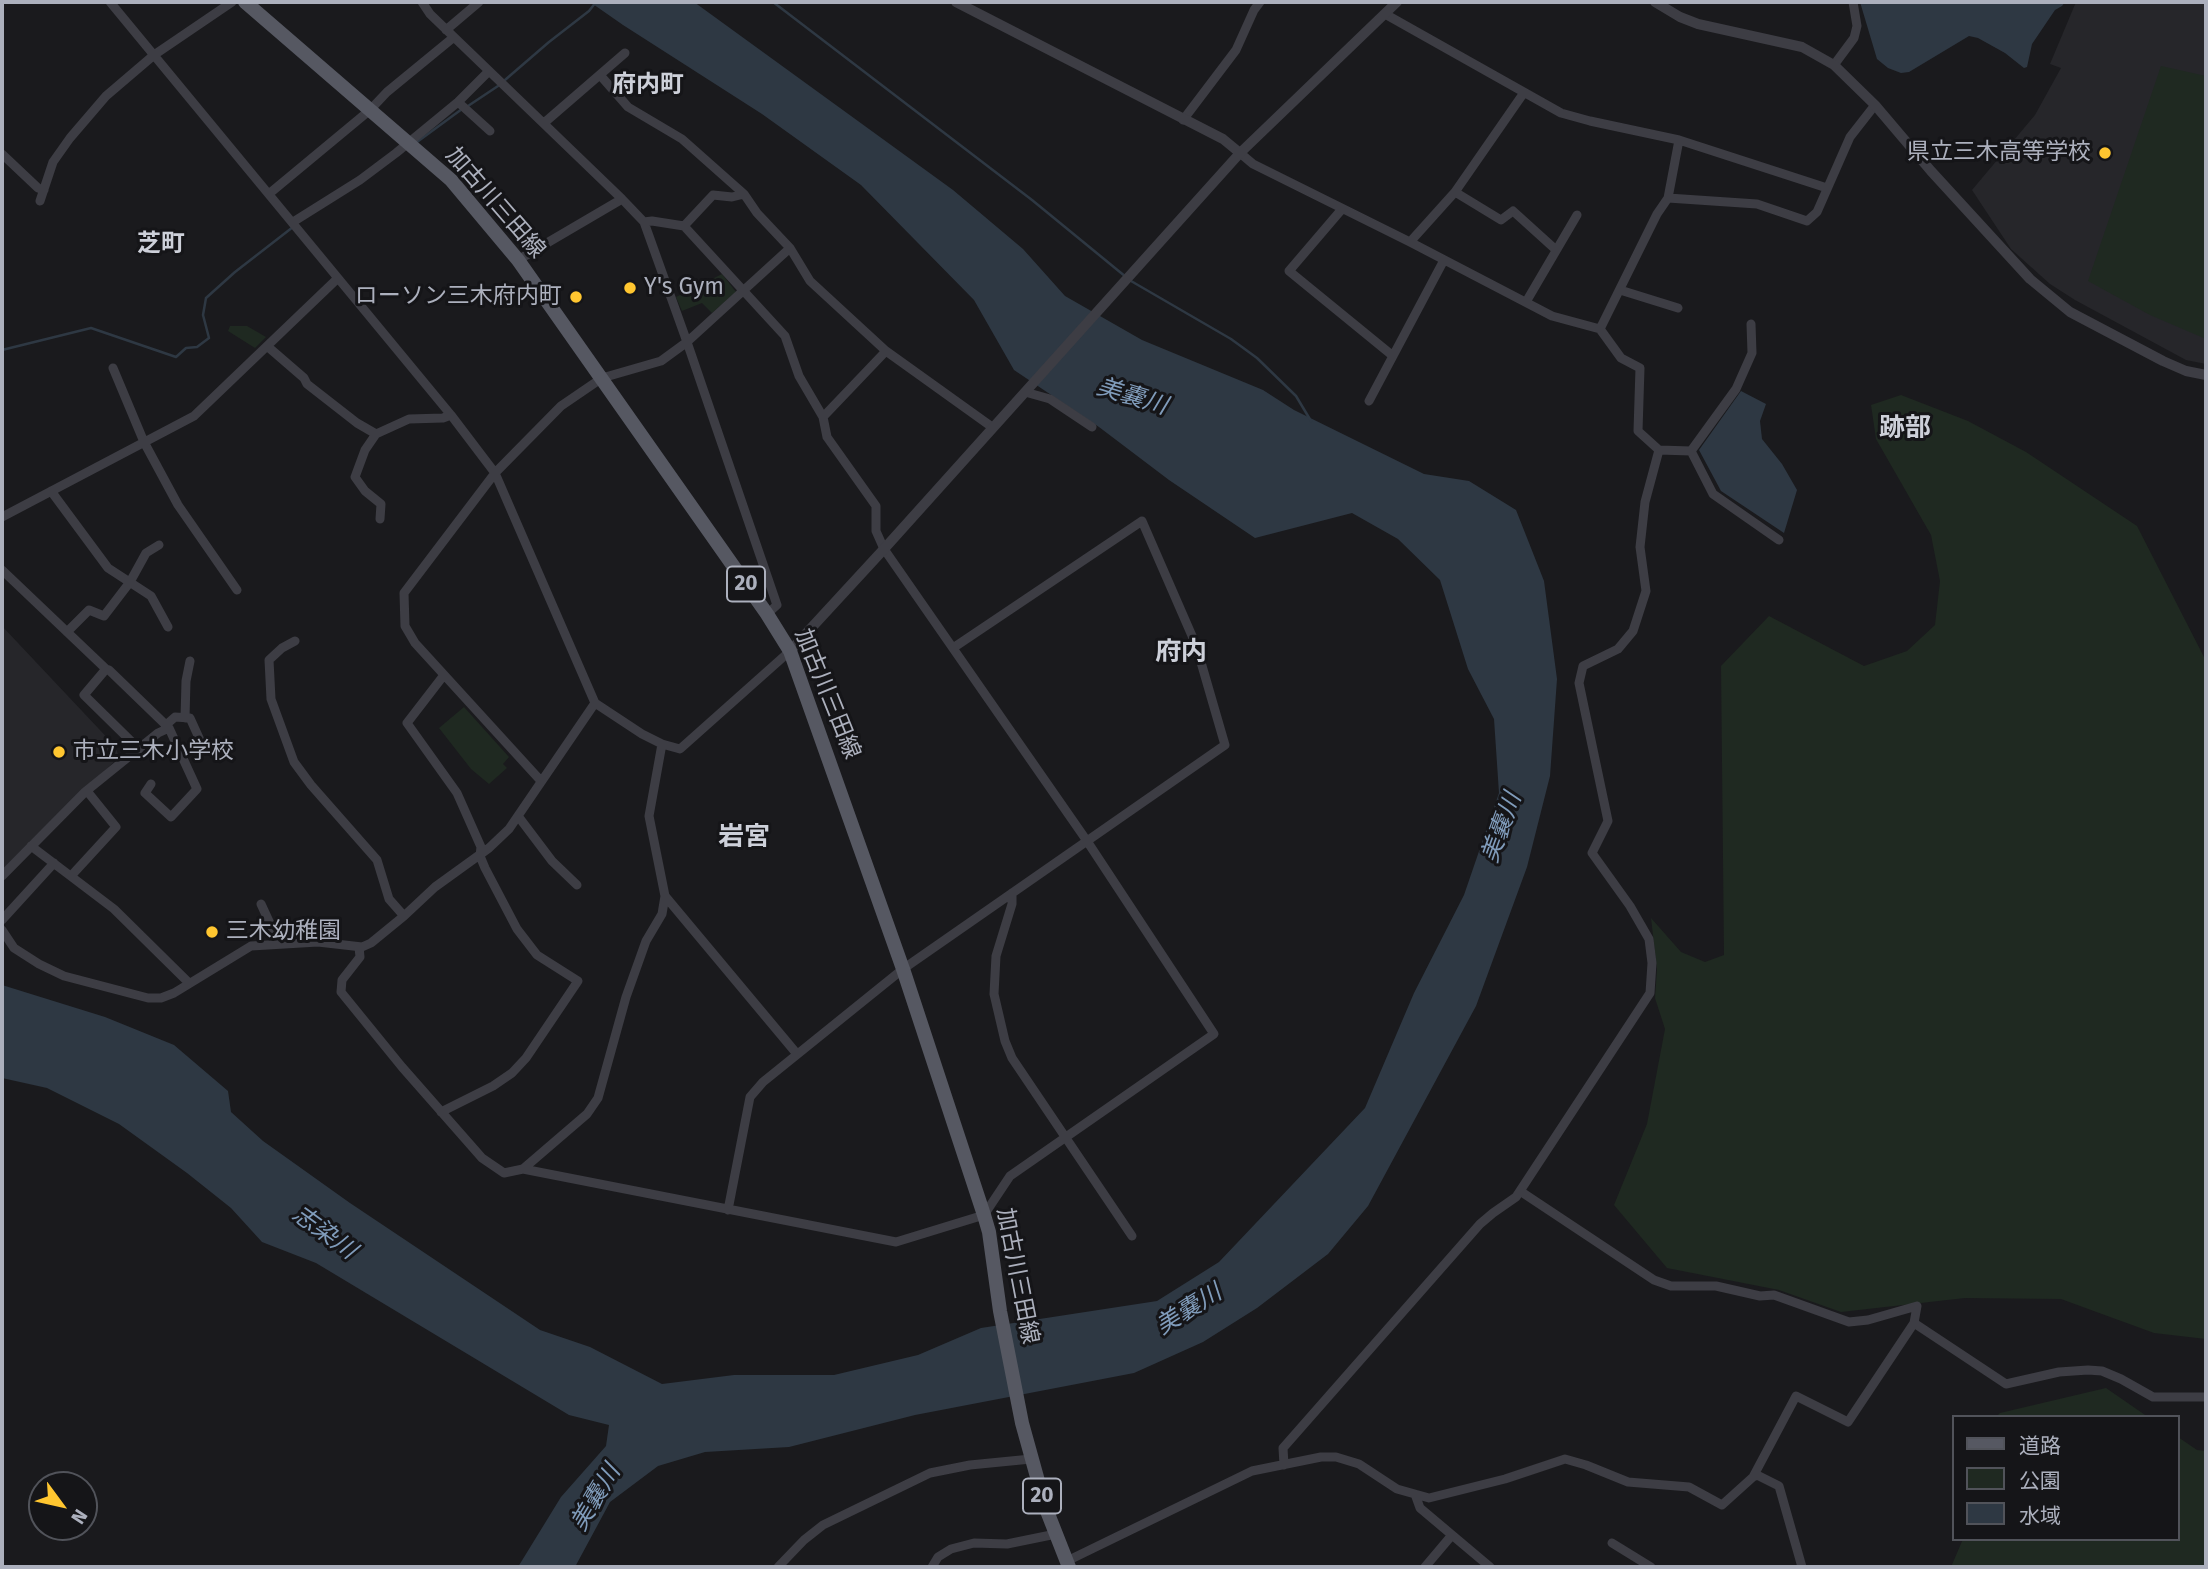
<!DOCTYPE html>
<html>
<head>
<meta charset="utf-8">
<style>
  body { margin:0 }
  #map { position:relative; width:2208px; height:1569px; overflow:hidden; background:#1a1a1d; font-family:"Fira Sans","Noto Sans JP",sans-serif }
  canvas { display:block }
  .frame { position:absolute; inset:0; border:4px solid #acb0bd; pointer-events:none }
  .legend { position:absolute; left:1952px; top:1415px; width:228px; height:126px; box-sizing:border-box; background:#151518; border:2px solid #51535a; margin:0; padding:9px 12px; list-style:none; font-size:21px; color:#acb0bd }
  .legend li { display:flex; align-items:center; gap:14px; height:35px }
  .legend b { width:35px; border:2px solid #51535a }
  .north { position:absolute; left:28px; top:1471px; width:70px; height:70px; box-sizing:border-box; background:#151518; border:2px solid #51535a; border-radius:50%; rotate:123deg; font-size:19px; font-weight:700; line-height:28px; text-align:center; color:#acb0bd }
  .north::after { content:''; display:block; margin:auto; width:24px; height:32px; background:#ffc630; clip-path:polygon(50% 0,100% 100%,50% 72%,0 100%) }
</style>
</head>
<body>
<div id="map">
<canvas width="2208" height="1569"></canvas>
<div class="frame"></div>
<ul class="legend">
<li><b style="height:9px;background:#565862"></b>道路</li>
<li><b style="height:19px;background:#1f2921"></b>公園</li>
<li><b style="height:19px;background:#2e3843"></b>水域</li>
</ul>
<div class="north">N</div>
</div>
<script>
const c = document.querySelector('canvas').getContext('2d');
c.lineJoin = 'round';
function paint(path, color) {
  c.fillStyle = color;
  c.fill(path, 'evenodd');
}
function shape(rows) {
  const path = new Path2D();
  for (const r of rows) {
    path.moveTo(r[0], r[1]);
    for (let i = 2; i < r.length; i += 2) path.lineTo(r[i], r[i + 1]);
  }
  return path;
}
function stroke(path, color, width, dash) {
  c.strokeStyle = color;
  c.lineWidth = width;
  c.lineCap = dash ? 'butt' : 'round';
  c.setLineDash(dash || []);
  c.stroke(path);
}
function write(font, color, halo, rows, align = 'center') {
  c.font = font + ' "Fira Sans","Noto Sans JP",sans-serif';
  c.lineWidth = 6;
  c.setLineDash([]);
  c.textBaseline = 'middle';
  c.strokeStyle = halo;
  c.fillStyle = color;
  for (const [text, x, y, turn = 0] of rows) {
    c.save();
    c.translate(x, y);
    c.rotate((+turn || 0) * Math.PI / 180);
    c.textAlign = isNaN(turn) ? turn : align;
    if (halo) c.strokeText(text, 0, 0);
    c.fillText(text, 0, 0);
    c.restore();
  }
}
paint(shape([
  [2076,2,2206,2,2206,364,2186,360,2075,300,2050,284,2011,249,1972,190,2035,115,2061,68,2050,64],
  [2,626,115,746,119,757,2,871]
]), '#26262a');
paint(shape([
  [2161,66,2206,76,2206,339,2150,315,2088,281],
  [722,274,736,292,712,313,702,303,682,311,676,297],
  [230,326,247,326,266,337,255,348,228,331],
  [1901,395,1968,421,2026,452,2137,526,2206,661,2206,1339,2154,1333,2061,1299,1965,1298,1841,1312,1779,1290,1667,1268,1614,1205,1647,1124,1665,1029,1655,998,1657,969,1651,918,1681,952,1705,962,1724,955,1721,666,1769,616,1864,666,1907,651,1935,625,1940,581,1931,535,1876,439,1871,405],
  [464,707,509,757,503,764,507,768,489,784,471,769,439,728],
  [2106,1388,2148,1417,1996,1417,2000,1413],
  [2178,1437,2197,1450,2206,1451,2206,1567,1951,1567,1963,1539,2178,1539]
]), '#1f2921');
paint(shape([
  [590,2,694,2,953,190,1023,249,1065,296,1142,340,1263,390,1294,410,1424,474,1469,481,1516,510,1544,581,1557,679,1550,776,1527,867,1476,1006,1368,1206,1328,1254,1257,1308,1203,1342,1134,1373,915,1415,789,1447,705,1452,658,1466,610,1502,575,1567,518,1567,561,1497,606,1446,609,1425,569,1415,316,1263,262,1242,231,1208,187,1173,119,1124,47,1088,2,1078,2,985,105,1017,174,1045,228,1091,231,1112,263,1141,350,1203,540,1330,590,1347,662,1384,734,1375,834,1375,918,1355,981,1328,1157,1301,1219,1262,1365,1108,1414,993,1464,895,1499,793,1494,719,1468,669,1440,580,1398,539,1352,513,1255,538,1169,480,1099,427,1014,370,974,300,861,185,762,114,623,25],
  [1860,2,2065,2,2062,6,2055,10,2032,44,2027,67,2024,68,2005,53,1978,38,1969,36,1909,72,1901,73,1888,68,1877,59],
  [1741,391,1766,404,1760,421,1762,439,1782,464,1797,490,1784,533,1721,491,1699,450]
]), '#2e3843');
stroke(shape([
  [773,2,1032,200,1126,277],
  [468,106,498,86,549,42,589,11,596,2],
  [417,142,462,109],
  [1131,281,1231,339,1257,358,1296,396,1311,421],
  [2,350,91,328,176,357,186,348,197,347,209,338,203,315,206,298,235,272,293,227]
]), '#2e3843', 2.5);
stroke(shape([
  [110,2,451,415,495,473,595,703,642,734,662,744,680,749,790,651],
  [422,2,430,14,622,199,644,222,687,342,777,605,767,614],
  [1385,14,1561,113,1590,121,1679,140,1827,188],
  [446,30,479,2],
  [1834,65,1854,38,1857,26,1853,2],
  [600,75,628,107,682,139,744,194,757,213,790,248,810,281,886,351,992,427],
  [458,102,490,131],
  [1183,120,1236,50,1254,10,1260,2],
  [544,123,625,53],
  [1240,153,1253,164,1410,242,1552,316,1600,329,1621,358,1640,368,1638,431,1659,450,1691,451],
  [2,154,38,188,44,190],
  [1455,192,1501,220,1513,211,1555,249],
  [270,193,370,110,387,92,454,37],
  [1668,198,1757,204,1807,221,1817,212,1850,137,1875,105],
  [40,201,53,162,70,138,106,96,154,55,232,2],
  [1342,209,1289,271,1393,356],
  [293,222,360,180,396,153,458,102,489,71],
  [684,226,713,195,732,197,744,194],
  [1410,242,1455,192,1523,94],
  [518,260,622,199],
  [1620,290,1678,308],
  [1526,302,1577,215],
  [1751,324,1752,353,1736,389,1691,451,1713,494,1779,540],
  [1600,329,1657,214,1668,198,1679,140],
  [267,346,304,378,307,384,357,423,376,434],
  [113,368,144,442,178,505,237,590],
  [1025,392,1050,399,1092,427],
  [1369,401,1444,260],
  [823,417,886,351],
  [51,491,108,568,151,596,168,627],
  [2,517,194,416,338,278],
  [380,519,381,504,365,491,355,477,365,450,376,434,409,419,443,418,451,415],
  [2,570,106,669],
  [67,632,89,610,104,616,130,582,146,553,159,545],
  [295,641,282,648,269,660,271,699,294,762,311,785,377,860,389,899,404,916],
  [185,718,186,681,190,661],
  [166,725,175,717,190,718,200,740],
  [139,749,84,695,106,669,109,670,169,728,197,789,171,817,145,793,151,784],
  [541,781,415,643,405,626,404,593,495,473,561,406,602,378,661,361,687,342,790,248],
  [518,816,552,861,577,885],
  [31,846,114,909,189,983],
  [2,876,85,792,158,733,169,728],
  [71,876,116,827,87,791],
  [1012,893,1012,904,996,956,994,994,1005,1041,1012,1058,1132,1236],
  [665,896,797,1054],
  [261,904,279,943],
  [2,920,54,863],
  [2,930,14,948,39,964,64,976,148,998,161,998,174,993,251,946,318,942,362,947,371,943,404,916,435,887,489,848,509,829,595,703],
  [359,947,360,957,342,980,341,992,402,1067,482,1158,504,1173,523,1169,896,1242,984,1215,1010,1176,1214,1034,1087,841,884,549,876,531,876,506,827,437,823,417,799,376,785,336,684,226,652,221,644,222],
  [441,1112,493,1086,512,1073,526,1058,578,981,537,955,517,929,485,868,480,856,481,847,457,793,407,723,444,675],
  [523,1169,587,1114,598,1098,626,997,646,941,662,914,665,896,649,816,662,744],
  [728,1210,750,1097,763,1082,903,969,1225,745,1196,645,1142,521,953,648],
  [1914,1323,2006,1384,2059,1372,2088,1370,2102,1371,2121,1379,2153,1397,2206,1397],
  [1284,1465,1283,1448,1480,1224,1493,1213,1516,1197,1650,993,1652,963,1649,939,1630,906,1592,853,1608,821,1579,683,1583,666,1618,649,1633,631,1646,591,1640,547,1645,502,1659,450],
  [1753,1477,1757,1475,1779,1486,1802,1567],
  [1415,1494,1420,1508,1490,1567],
  [1612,1543,1651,1567],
  [1067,1561,1252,1471,1321,1457,1336,1457,1359,1464,1397,1489,1429,1498,1505,1479,1565,1459,1586,1465,1628,1482,1689,1487,1722,1505,1753,1477,1796,1396,1848,1422,1914,1323,1917,1306,1868,1320,1849,1322,1774,1295,1760,1296,1716,1286,1671,1286,1654,1280,1520,1191],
  [778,1567,804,1540,823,1525,930,1473,970,1465,1031,1459],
  [932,1567,938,1557,951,1549,974,1543,1007,1544,1056,1534],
  [1425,1567,1452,1535]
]), '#3d3d44', 9);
stroke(shape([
  [956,2,1223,139,1240,153],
  [1655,2,1680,17,1698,24,1802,47,1834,65,1875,105,1931,171,2030,279,2070,312,2163,361,2186,371,2206,375],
  [790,651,884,549,1240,153,1397,2]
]), '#3d3d44', 10);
stroke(shape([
  [245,2,451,180,518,260,767,614,790,651,903,969,984,1215,989,1232,1000,1311,1022,1423,1045,1506,1069,1567]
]), '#565862', 14);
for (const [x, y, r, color] of [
  [2105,153,7,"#ffc630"],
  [630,288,7,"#ffc630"],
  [576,297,7,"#ffc630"],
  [59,752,7,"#ffc630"],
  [212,932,7,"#ffc630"]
]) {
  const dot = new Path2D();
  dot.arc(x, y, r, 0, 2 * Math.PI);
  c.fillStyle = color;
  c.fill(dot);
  stroke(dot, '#151518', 2.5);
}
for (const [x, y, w] of [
  [746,584,38],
  [1042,1496,38]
]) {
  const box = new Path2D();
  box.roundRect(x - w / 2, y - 17.5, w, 35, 5);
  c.fillStyle = '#151518';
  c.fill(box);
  stroke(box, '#acb0bd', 2);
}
write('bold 21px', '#acb0bd', null, [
  ["20",746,584],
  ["20",1042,1496]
]);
write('23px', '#acb0bd', '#151518', [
  ["県立三木高等学校",2091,153,"right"],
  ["Y's Gym",644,288],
  ["ローソン三木府内町",562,297,"right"],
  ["市立三木小学校",73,752],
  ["三木幼稚園",226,932]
], 'left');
write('23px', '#acb0bd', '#151518', [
  ["加古川三田線",495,203,49],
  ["加古川三田線",827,694,68],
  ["加古川三田線",1017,1276,79]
]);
write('bold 24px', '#cdd0d9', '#151518', [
  ["府内町",648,85],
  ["芝町",161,244]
]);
write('italic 24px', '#809cbb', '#151518', [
  ["美嚢川",1132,397,17],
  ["美嚢川",1502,828,-70],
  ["志染川",324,1233,36],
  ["美嚢川",1189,1310,-32],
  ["美嚢川",596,1498,-59]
]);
write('bold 26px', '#cdd0d9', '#151518', [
  ["跡部",1905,429],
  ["府内",1181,653],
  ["岩宮",744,838]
]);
</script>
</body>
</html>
